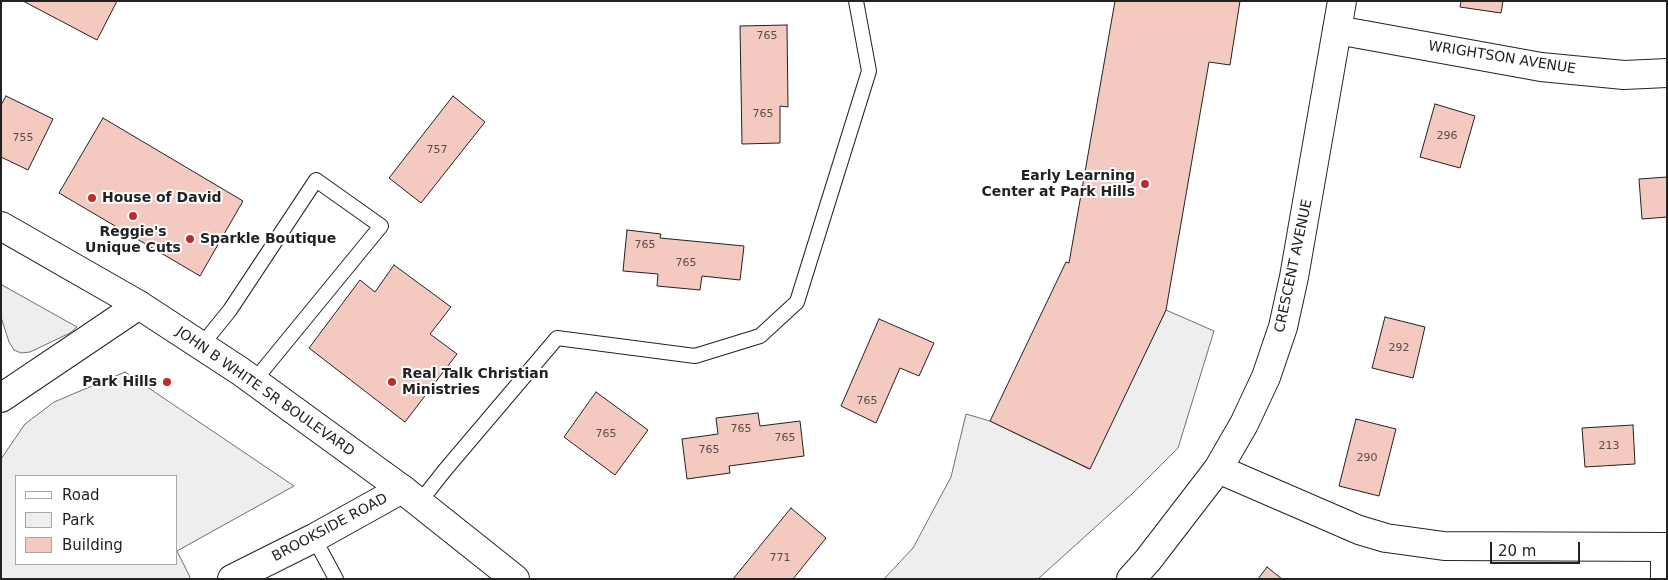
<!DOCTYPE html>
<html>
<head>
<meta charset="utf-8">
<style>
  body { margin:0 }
  #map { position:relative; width:1668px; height:580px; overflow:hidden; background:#fff; font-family:"DejaVu Sans",sans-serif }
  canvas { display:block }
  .frame { position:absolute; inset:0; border:2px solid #222; pointer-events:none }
  .legend { position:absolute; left:15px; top:475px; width:162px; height:90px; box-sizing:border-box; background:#fff; border:1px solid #a7a7a7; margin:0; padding:6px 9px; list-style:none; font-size:15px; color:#222 }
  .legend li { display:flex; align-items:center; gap:10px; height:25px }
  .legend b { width:25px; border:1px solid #a7a7a7 }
  .scale { position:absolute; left:1490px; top:542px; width:90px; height:22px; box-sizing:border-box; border:2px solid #222; border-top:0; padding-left:6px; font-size:15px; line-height:18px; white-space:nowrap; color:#222; -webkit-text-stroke:4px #fff; paint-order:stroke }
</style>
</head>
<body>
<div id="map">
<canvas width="1668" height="580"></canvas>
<div class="frame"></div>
<ul class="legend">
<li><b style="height:6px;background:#fff"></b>Road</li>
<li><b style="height:14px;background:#eee"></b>Park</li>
<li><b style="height:14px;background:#f3c9c0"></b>Building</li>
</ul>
<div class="scale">20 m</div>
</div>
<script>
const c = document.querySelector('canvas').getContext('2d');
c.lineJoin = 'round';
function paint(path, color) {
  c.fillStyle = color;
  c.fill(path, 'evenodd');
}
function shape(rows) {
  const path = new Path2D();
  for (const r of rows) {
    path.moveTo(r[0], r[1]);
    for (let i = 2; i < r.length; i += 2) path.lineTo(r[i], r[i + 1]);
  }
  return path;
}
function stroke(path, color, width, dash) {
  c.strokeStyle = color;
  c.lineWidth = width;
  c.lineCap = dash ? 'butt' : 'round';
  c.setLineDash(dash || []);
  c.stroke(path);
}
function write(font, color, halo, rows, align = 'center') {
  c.font = font + ' "DejaVu Sans",sans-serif';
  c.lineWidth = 4;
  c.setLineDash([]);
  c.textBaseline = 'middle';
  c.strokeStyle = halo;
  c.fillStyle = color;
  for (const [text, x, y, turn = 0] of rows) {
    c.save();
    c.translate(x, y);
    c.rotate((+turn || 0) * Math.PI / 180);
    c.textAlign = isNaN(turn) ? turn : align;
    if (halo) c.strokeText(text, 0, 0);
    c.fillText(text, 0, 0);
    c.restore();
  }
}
const green = shape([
  [1,285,2,285,77,327,70,333,30,352,21,353,14,350,9,342,1,317,1,285],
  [1166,310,1214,331,1178,448,1132,494,1038,579,884,579,913,548,951,477,966,414,990,421,1089,469,1166,310],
  [125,372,294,486,177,551,190,577,188,579,1,579,1,459,25,424,54,402,125,372],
  [16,476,176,476,176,564,16,564,16,476]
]);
paint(green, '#eee');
stroke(green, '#6f6f6f', 1);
const building = shape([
  [23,1,117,1,97,40,23,1],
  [1115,1,1240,1,1230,65,1209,62,1166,310,1090,469,990,421,1066,262,1069,263,1115,1],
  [1461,1,1503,1,1501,13,1460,7,1461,1],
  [787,25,788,107,780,106,780,143,742,144,740,26,787,25],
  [6,96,53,119,28,170,1,157,1,105,6,96],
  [453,96,485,122,421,203,389,178,453,96],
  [1435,104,1475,116,1460,168,1420,157,1435,104],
  [103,118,243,201,200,276,59,193,103,118],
  [1667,177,1667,217,1642,219,1639,179,1667,177],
  [627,230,661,234,660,238,744,246,740,280,702,276,700,290,657,286,658,274,623,271,627,230],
  [394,265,451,307,430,334,457,354,405,422,309,348,360,280,375,292,394,265],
  [1385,317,1425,327,1413,378,1372,368,1385,317],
  [879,319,934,343,919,376,900,368,876,423,841,406,879,319],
  [596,392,648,430,615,475,564,437,596,392],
  [758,413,760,426,800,421,804,456,729,466,730,473,687,479,682,439,718,434,716,418,758,413],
  [1356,419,1396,429,1379,496,1339,486,1356,419],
  [1633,425,1635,464,1585,467,1582,428,1633,425],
  [791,508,826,538,793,579,733,579,791,508],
  [1267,567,1282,579,1258,579,1267,567]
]);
paint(building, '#f3c9c0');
stroke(building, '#222', 1);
const lane = shape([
  [201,346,230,310,316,180,381,226,254,381],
  [419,503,445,470,557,338,695,356,760,336,797,302,869,71,856,1],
  [314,538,336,579]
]);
const street = shape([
  [1337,30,1541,67,1624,75,1667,73],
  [1,398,139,305],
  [1218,469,1359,530,1386,538,1444,546,1667,547],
  [1665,547,1665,579],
  [232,579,314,538,402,489]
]);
const secondary = shape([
  [1,226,139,305,240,371,402,489,515,579],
  [1131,579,1148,560,1218,469,1244,424,1266,377,1283,327,1294,277,1342,1]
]);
stroke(lane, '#222', 16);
stroke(street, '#222', 30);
stroke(secondary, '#222', 30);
stroke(lane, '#fff', 14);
stroke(street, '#fff', 28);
stroke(secondary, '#fff', 28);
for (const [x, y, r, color] of [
  [1145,184,5,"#c62828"],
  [92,198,5,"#c62828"],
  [133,216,5,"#c62828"],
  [190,239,5,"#c62828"],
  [167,382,5,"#c62828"],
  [392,382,5,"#c62828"]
]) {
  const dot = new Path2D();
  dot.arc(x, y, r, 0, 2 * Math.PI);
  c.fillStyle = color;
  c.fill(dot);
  stroke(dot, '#fff', 2);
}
write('11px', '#564c4a', null, [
  ["765",767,36],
  ["765",763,114],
  ["296",1447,136],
  ["755",23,138],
  ["757",437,150],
  ["765",645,245],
  ["765",686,263],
  ["292",1399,348],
  ["765",867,401],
  ["765",741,429],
  ["765",606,434],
  ["765",785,438],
  ["213",1609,446],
  ["765",709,450],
  ["290",1367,458],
  ["771",780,558]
]);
write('14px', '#222', '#fff', [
  ["WRIGHTSON AVENUE",1502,58,9],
  ["CRESCENT AVENUE",1294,266,-78],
  ["JOHN B WHITE SR BOULEVARD",265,392,35],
  ["BROOKSIDE ROAD",330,528,-28]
]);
write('bold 14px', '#222', '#fff', [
  ["Early Learning",1135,176,"right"],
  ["Center at Park Hills",1135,192,"right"],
  ["House of David",102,198],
  ["Reggie's",133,232,"center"],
  ["Unique Cuts",133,248,"center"],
  ["Sparkle Boutique",200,239],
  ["Real Talk Christian",402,374],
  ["Ministries",402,390],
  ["Park Hills",157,382,"right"]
], 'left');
</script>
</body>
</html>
